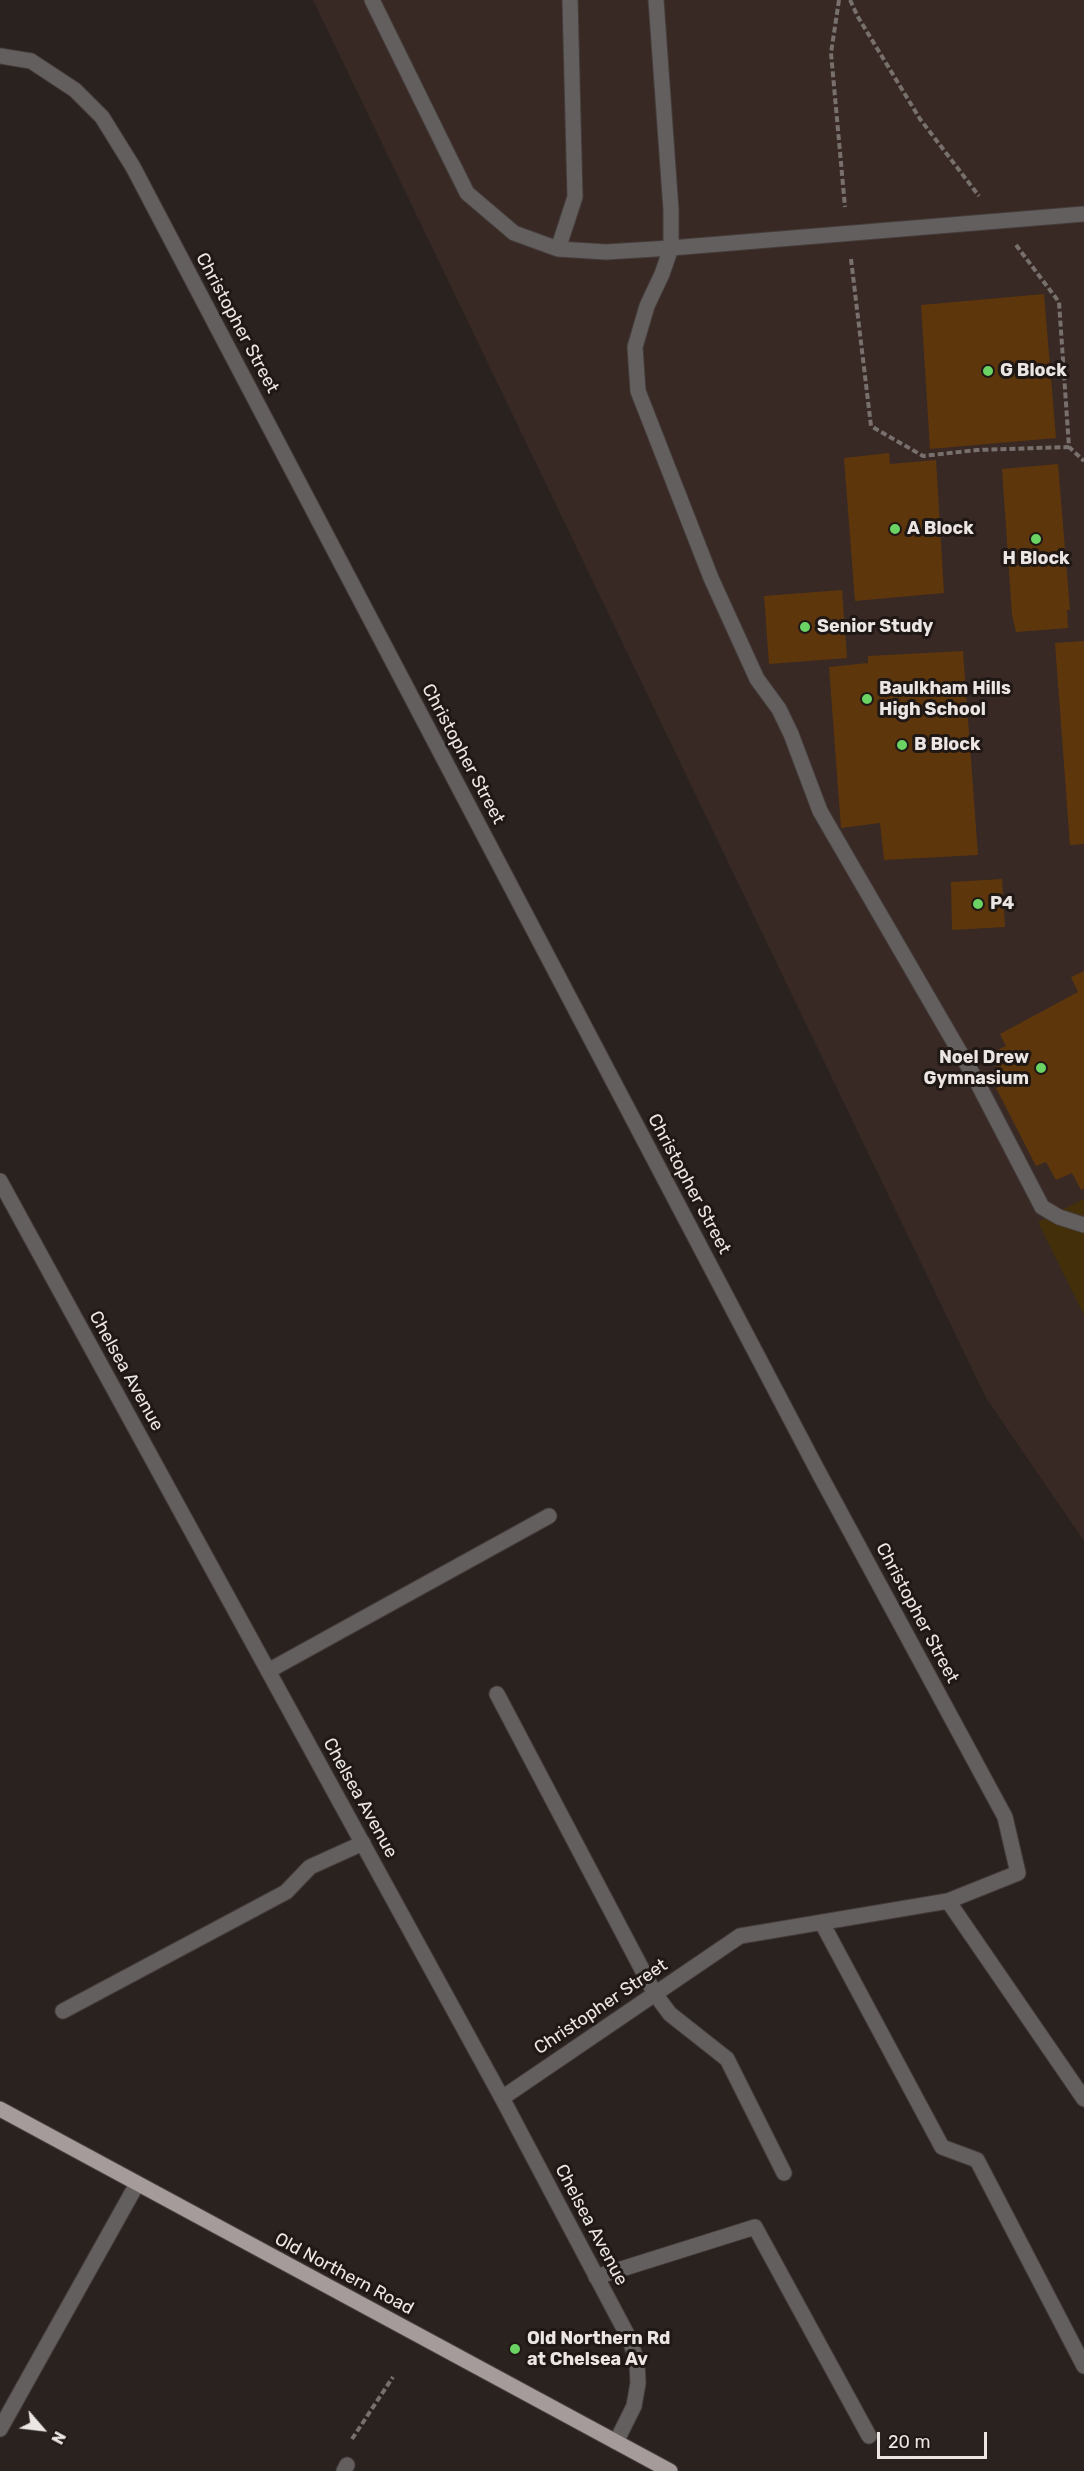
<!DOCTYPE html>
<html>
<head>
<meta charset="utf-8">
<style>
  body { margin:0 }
  #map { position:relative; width:1084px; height:2471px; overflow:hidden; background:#2a221f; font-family:Rubik,sans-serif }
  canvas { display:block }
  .north { position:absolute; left:12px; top:2399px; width:60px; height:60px; -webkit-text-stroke:4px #201815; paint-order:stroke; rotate:118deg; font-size:16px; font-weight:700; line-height:24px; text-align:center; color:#ebe6e4 }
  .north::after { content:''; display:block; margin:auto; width:21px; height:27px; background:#ebe6e4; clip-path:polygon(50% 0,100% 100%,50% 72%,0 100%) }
  .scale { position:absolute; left:877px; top:2432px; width:110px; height:27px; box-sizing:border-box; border:3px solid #ebe6e4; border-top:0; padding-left:8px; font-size:18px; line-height:21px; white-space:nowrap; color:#ebe6e4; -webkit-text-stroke:4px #201815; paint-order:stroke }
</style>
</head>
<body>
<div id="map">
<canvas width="1084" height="2471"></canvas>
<div class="north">N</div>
<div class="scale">20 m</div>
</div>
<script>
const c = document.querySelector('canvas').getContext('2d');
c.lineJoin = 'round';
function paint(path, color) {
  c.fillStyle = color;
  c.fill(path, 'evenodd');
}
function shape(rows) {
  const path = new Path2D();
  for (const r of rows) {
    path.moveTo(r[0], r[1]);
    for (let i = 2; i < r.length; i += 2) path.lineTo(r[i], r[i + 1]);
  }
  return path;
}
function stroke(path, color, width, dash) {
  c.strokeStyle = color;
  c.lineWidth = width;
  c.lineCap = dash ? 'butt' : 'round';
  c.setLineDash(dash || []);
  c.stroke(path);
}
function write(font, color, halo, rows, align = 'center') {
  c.font = font + ' Rubik,sans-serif';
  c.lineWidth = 6;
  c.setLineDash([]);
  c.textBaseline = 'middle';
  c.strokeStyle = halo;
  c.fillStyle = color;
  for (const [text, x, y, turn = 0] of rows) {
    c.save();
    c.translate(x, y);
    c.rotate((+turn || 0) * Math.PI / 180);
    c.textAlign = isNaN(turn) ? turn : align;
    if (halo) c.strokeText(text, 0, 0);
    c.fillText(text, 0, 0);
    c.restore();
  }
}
paint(shape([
  [313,0,1084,0,1084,1541,986,1398]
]), '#382924');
paint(shape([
  [1084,1199,1084,1315,1038,1222]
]), '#43300a');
paint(shape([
  [1044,294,1056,438,930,449,921,305],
  [889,453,890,464,936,460,944,593,855,601,844,458],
  [1058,464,1070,610,1067,610,1068,628,1016,632,1012,615,1002,469],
  [842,590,847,658,769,664,764,596],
  [1084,641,1084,844,1070,845,1055,643],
  [963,651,978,855,884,860,880,823,841,828,829,667,868,663,868,656],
  [1002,879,1005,927,952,930,951,882],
  [1084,971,1084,1188,1081,1190,1072,1173,1056,1180,1046,1162,1036,1166,996,1088,1005,1083,989,1054,1006,1046,1000,1034,1078,992,1071,977]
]), '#5e360c');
const minor = shape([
  [372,0,467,193,514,233,558,249,606,252,671,248,671,210,656,0],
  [0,56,31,61,75,90,102,117,133,167,820,1475,1005,1817,1018,1873,948,1901,740,1936,502,2098],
  [1084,214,671,248,662,274,647,306,635,347,638,391,711,578,757,679,779,709,791,734,820,811,976,1080,1042,1207,1059,1217,1084,1225],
  [558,249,575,197,570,0],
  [0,1181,502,2098,630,2340,637,2362,638,2383,634,2406,616,2442],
  [268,1671,549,1516],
  [497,1694,655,1994,670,2014,727,2059,784,2173],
  [948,1901,1084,2099],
  [822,1923,942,2147,977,2160,1084,2366],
  [63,2011,286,1892,310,1867,363,1843],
  [596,2277,755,2227,869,2436],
  [0,2429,137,2184],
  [344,2471,347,2465]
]);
const major = shape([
  [0,2109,670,2471]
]);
stroke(minor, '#453d3b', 17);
stroke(major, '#453d3b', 17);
stroke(shape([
  [839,0,831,53,845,207],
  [850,0,858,17,920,119,979,196],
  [1016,245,1059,302,1069,447,1084,461],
  [851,259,871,426,923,456,977,450,1069,447],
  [352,2439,393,2377]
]), '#77706d', 4, [6, 3]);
stroke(minor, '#645f5f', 15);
stroke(major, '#a49b9a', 15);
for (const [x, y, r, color] of [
  [988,371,6,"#6bd363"],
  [895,529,6,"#6bd363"],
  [1036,539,6,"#6bd363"],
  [805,627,6,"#6bd363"],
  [867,699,6,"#6bd363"],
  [902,745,6,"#6bd363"],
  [978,904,6,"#6bd363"],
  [1041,1068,6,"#6bd363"],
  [515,2349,6,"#6bd363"]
]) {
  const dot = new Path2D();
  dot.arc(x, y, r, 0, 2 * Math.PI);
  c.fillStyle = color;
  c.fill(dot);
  stroke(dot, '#201815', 2);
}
write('18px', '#ebe6e4', '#201815', [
  ["Christopher Street",237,323,62],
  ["Christopher Street",463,754,62],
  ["Christopher Street",689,1184,62],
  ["Chelsea Avenue",126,1371,61],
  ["Christopher Street",917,1613,62],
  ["Chelsea Avenue",360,1798,61],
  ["Christopher Street",601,2007,-34],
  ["Chelsea Avenue",591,2225,62],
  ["Old Northern Road",344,2274,28]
]);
write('bold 18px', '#ebe6e4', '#201815', [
  ["G Block",1000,371],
  ["A Block",907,529],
  ["H Block",1036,559,"center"],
  ["Senior Study",817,627],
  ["Baulkham Hills",879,689],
  ["High School",879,710],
  ["B Block",914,745],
  ["P4",990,904],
  ["Noel Drew",1029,1058,"right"],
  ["Gymnasium",1029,1079,"right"],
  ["Old Northern Rd",527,2339],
  ["at Chelsea Av",527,2360]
], 'left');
</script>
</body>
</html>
